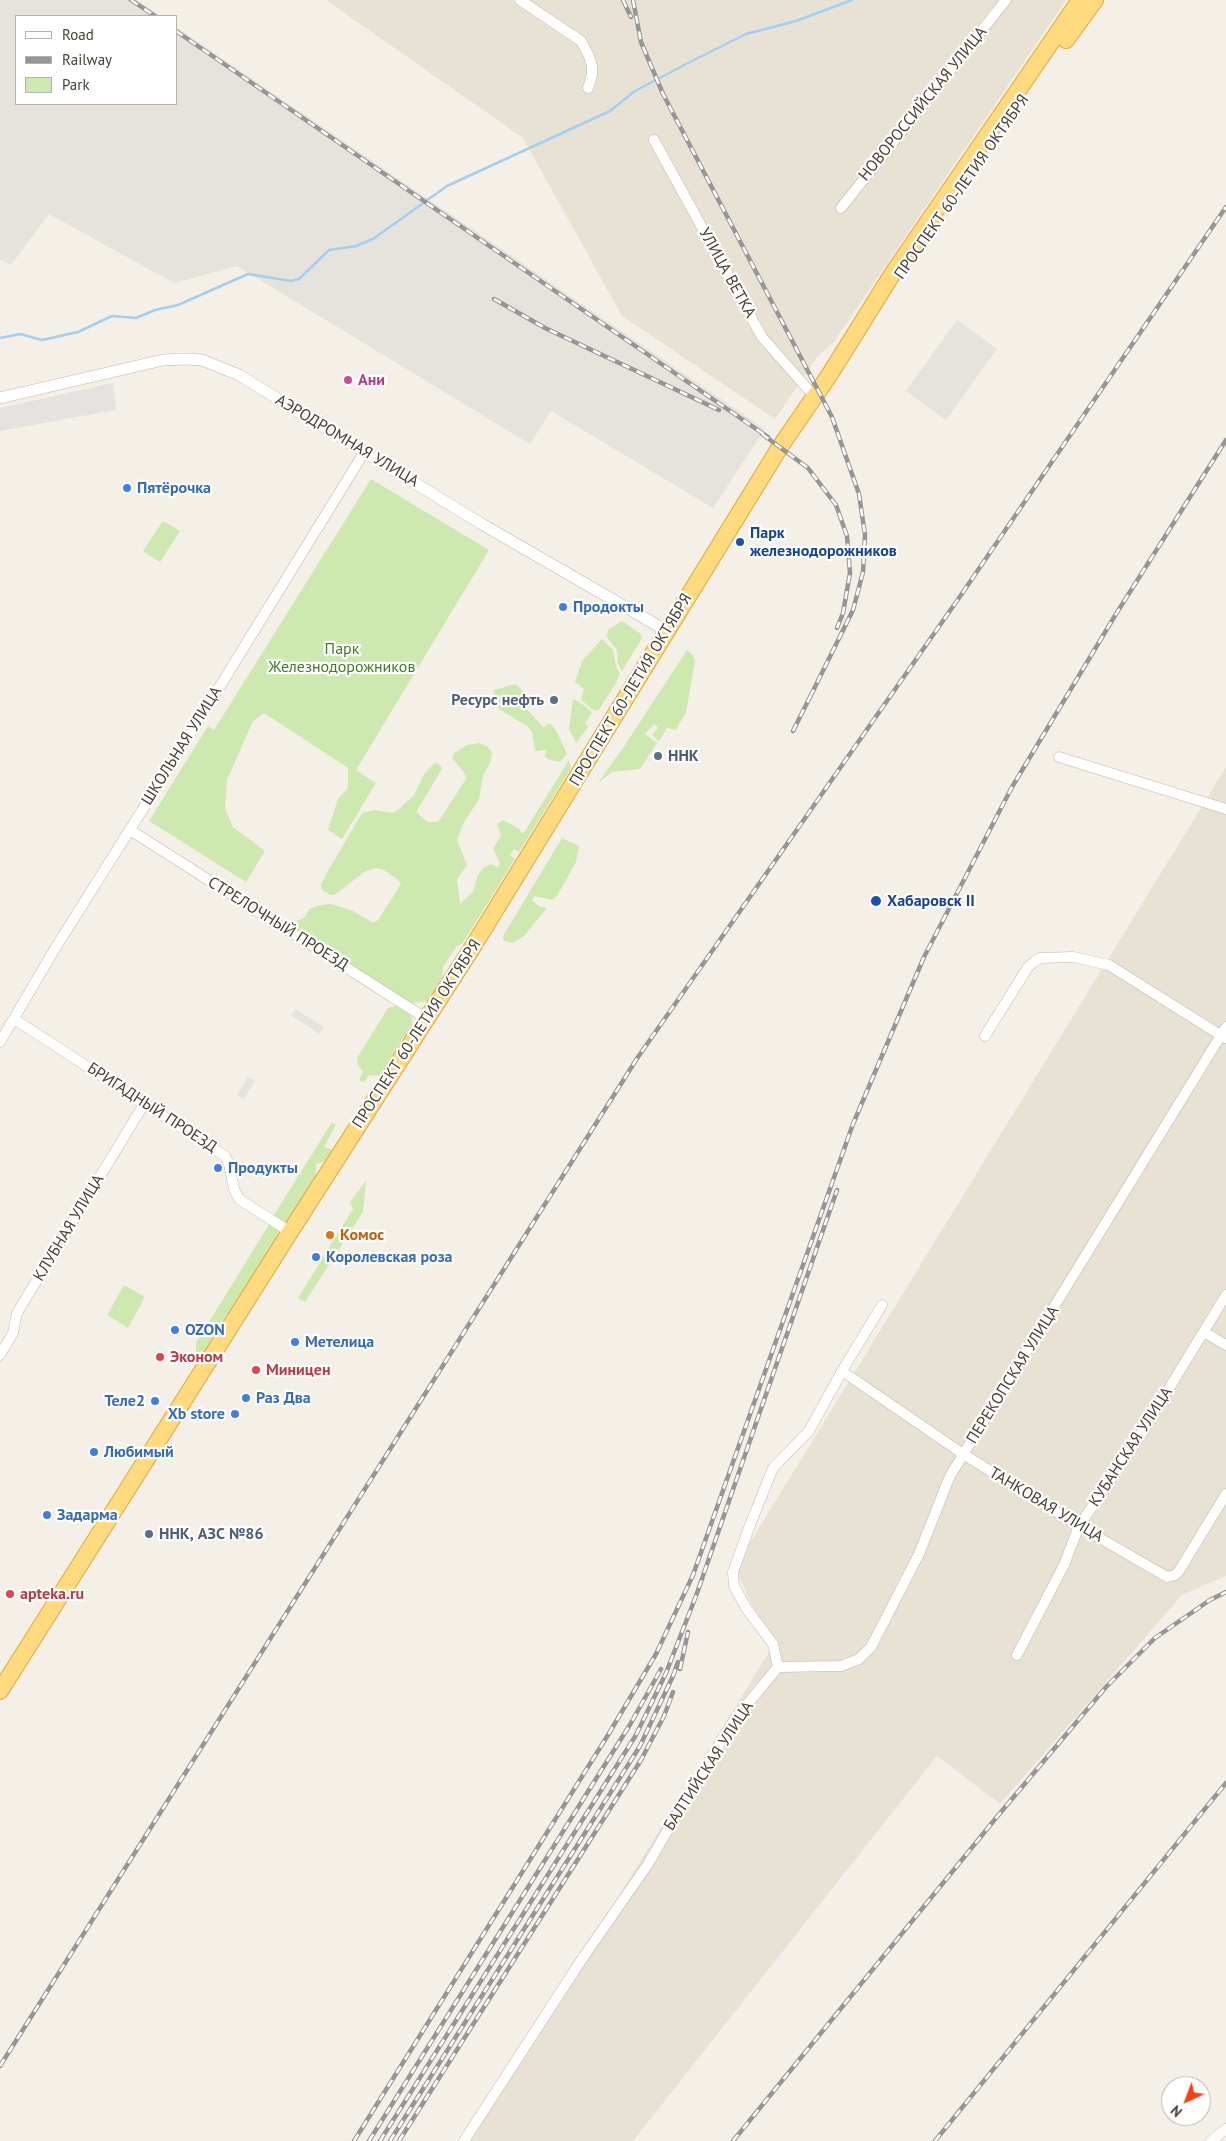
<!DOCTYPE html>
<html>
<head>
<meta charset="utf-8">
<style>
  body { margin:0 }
  #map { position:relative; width:1226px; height:2141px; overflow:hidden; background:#f4f0e7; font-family:"PT Sans",sans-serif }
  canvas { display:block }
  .legend { position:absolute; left:15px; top:15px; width:162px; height:90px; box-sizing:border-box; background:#fff; border:1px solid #b5b3af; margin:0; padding:6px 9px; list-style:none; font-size:15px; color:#474136 }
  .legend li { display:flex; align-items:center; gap:10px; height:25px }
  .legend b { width:25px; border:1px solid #b5b3af }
  .north { position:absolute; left:1161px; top:2076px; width:50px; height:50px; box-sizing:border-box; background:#fff; border:1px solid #b5b3af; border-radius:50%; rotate:223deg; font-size:14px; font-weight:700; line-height:20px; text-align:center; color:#474136 }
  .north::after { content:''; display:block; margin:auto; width:18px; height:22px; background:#ff3d13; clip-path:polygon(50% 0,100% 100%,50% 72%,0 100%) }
</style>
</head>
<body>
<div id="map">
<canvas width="1226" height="2141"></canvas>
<ul class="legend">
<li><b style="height:6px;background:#fff"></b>Road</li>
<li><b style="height:6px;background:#969696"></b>Railway</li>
<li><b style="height:14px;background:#cde9af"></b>Park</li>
</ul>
<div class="north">N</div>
</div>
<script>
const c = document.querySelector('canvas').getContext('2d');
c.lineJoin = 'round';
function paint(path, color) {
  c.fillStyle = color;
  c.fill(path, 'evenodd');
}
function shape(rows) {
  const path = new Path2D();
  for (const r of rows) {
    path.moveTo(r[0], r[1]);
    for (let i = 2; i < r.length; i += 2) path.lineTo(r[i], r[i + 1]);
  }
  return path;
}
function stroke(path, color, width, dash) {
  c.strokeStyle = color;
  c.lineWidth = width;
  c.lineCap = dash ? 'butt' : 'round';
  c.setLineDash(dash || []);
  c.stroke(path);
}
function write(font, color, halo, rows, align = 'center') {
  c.font = font + ' "PT Sans",sans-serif';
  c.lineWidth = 4.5;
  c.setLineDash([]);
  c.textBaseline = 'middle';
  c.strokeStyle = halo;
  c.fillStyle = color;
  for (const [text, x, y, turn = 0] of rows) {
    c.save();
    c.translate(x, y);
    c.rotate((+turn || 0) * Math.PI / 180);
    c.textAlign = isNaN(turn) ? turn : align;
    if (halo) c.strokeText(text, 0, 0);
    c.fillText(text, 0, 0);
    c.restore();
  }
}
paint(shape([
  [326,0,1066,0,833,343,818,356,775,419,622,316,523,138],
  [1226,767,1226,1576,1182,1595,1000,1804,937,1756,633,2141,468,2141,771,1649,735,1567]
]), '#e8e2d5');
paint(shape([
  [0,0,137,0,161,16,16,16,16,104,176,104,176,27,765,429,713,508,551,411,530,444,237,266,174,283,49,214,11,265,0,260],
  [957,320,997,349,946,420,906,391]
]), '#e6e2dc');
paint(shape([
  [371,479,489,550,356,770,376,783,342,839,328,830,338,799,348,788,348,768,264,713,253,721,227,780,225,808,233,827,265,851,246,882,149,821,208,726,214,730],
  [163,521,180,531,160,562,143,551],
  [622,621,641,634,642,638,622,671,618,664,617,650,606,636,609,629],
  [602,639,613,650,616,666,620,674,616,683,598,711,592,709,581,700,584,689,575,682,582,661],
  [687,650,693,655,695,661,686,712,676,730,667,728,659,741,652,735,658,728,654,724,645,734,657,743,640,769,612,772,598,783,625,745],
  [516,684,525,694,527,700,525,707,543,727,550,723,557,732,567,754,560,762,550,760,545,757,546,750,535,751,532,732,527,726,499,709,493,696,494,690],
  [573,699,580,702,592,712,585,724,589,726,576,743,569,729],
  [479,743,487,746,492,752,491,761,483,776,479,799,463,824,457,840,467,865,457,879,460,904,473,892,478,875,484,867,492,864,498,868,500,863,493,849,501,835,497,824,503,820,518,828,523,834,569,760,571,768,519,852,514,849,510,855,515,859,462,944,457,946,443,967,442,978,427,1002,409,1003,292,927,293,923,305,917,309,909,320,905,331,904,353,911,373,923,378,920,401,884,397,879,382,869,374,868,364,872,336,894,331,895,322,890,321,885,325,876,362,813,374,810,392,813,398,810,414,795,424,774,435,763,440,765,442,769,416,812,428,822,438,822,466,779,465,774,452,758,454,753,467,745],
  [562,838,579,846,576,862,557,896,552,900,534,896,532,901,539,906,547,908,524,936,513,943,504,941,503,936],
  [395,1006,409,1014,412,1019,412,1024,379,1076,369,1075,364,1082,359,1080,363,1072,358,1065,357,1058,388,1008],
  [332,1122,336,1125,324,1147,331,1149,331,1155,323,1162,316,1164,316,1178,288,1221,284,1222,274,1215],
  [366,1181,363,1212,305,1302,298,1298,353,1209,350,1202],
  [270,1223,278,1227,279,1231,270,1251,233,1311,226,1315,210,1341,209,1347,202,1359,199,1360,196,1355,196,1343],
  [124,1285,145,1297,128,1328,107,1315]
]), '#cde9af');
paint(shape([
  [113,383,116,410,0,431,0,408],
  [295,1009,324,1027,320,1034,291,1015],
  [248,1077,255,1080,244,1099,237,1095]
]), '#e5e3df');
stroke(shape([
  [0,338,20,334,42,340,78,332,112,316,136,318,155,310,178,305,248,274,291,281,299,279,329,250,356,246,373,239,447,186,610,111,635,91,688,63,746,34,796,21,852,0]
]), '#a2cff2', 2.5);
const minor = shape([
  [520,0,581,41,589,56,592,66,592,75,588,88],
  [654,140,762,337,814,396],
  [841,208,1006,0],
  [1059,757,1226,809],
  [130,830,427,1019],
  [14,1019,225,1156,229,1164,234,1189,239,1199,290,1232],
  [985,1036,1028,967,1034,962,1040,958,1073,957,1109,965,1225,1038],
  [0,1042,56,947,209,704,365,451],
  [1204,1332,1226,1345],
  [0,1355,13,1333,17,1313,144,1104],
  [842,1371,963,1454,1079,1526,1167,1577,1175,1575,1179,1571,1226,1494],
  [1017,1655,1064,1565,1079,1526,1140,1436,1226,1295],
  [778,1667,841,1666,859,1659,871,1647,919,1554,950,1476,1226,1027],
  [464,2141,580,1962,648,1864,692,1788,735,1719,778,1667,773,1644,746,1608,734,1586,733,1572,750,1525,773,1468,809,1431,842,1371,882,1305],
  [1211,2141,1226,2129]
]);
const tertiary = shape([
  [0,398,163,360,186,359,202,360,239,375,480,523,667,631]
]);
const trunk = shape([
  [1066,40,1095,0],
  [0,1691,290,1232,472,948,780,447,830,374,893,273,1080,0]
]);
stroke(minor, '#c0b8a9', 11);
stroke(tertiary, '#c0b8a9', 12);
stroke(trunk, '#e1a633', 18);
stroke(minor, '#fff', 10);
stroke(tertiary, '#fff', 11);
stroke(trunk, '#ffda7e', 16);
const rail = shape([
  [131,0,155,16],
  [623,0,631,17],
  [633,0,641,42,663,94,832,417,859,494,865,535,863,572,853,610,811,695],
  [176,31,768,437],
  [494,299,545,328,719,410],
  [762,434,808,468,836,505,847,536,850,573,843,613,837,628],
  [793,731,814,689],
  [680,1669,688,1632],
  [0,2066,638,1057,961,595,1226,207],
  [354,2141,608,1735,656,1654,693,1575,853,1124,924,957,1012,787,1116,614,1226,440],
  [369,2141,631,1723,661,1669],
  [380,2141,636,1735,666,1673,696,1596,837,1190],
  [390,2141,640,1746,673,1676,678,1662],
  [399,2141,641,1760,664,1716,673,1692],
  [733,2141,996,1818,1106,1687,1155,1638,1210,1600,1226,1592],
  [935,2141,1226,1783]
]);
stroke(rail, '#969696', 4.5);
stroke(rail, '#fff', 2.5, [8]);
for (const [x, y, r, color] of [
  [348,380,5,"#d1479c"],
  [127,488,5,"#3f7fe0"],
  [740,542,5,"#1a4fb4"],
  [563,607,5,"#3f7fe0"],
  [554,700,5,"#5c6f8a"],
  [658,756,5,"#5c6f8a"],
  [876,901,6,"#1a4fb4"],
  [218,1168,5,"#3f7fe0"],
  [330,1235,5,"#e8710a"],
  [316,1257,5,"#3f7fe0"],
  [175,1330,5,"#3f7fe0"],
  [295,1342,5,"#3f7fe0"],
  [160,1357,5,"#e0444e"],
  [256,1370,5,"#e0444e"],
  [246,1398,5,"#3f7fe0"],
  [155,1401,5,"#3f7fe0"],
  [235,1414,5,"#3f7fe0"],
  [94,1452,5,"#3f7fe0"],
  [47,1515,5,"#3f7fe0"],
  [149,1534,5,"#5c6f8a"],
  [10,1594,5,"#e0444e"]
]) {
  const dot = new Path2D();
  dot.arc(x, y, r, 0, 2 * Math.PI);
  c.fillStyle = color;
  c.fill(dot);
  stroke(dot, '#fff', 2);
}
write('16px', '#474136', '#fff', [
  ["НОВОРОССИЙСКАЯ УЛИЦА",923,104,-51],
  ["ПРОСПЕКТ 60-ЛЕТИЯ ОКТЯБРЯ",962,187,-55],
  ["УЛИЦА ВЕТКА",727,273,61],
  ["АЭРОДРОМНАЯ УЛИЦА",347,441,31],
  ["ПРОСПЕКТ 60-ЛЕТИЯ ОКТЯБРЯ",631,690,-59],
  ["ШКОЛЬНАЯ УЛИЦА",182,746,-58],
  ["СТРЕЛОЧНЫЙ ПРОЕЗД",278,924,32],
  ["ПРОСПЕКТ 60-ЛЕТИЯ ОКТЯБРЯ",417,1034,-57],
  ["БРИГАДНЫЙ ПРОЕЗД",152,1108,33],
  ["КЛУБНАЯ УЛИЦА",69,1228,-59],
  ["ПЕРЕКОПСКАЯ УЛИЦА",1013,1375,-58],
  ["КУБАНСКАЯ УЛИЦА",1131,1447,-57],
  ["ТАНКОВАЯ УЛИЦА",1046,1505,31],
  ["БАЛТИЙСКАЯ УЛИЦА",709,1766,-57]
]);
write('bold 16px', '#b23c85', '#fff', [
  ["Ани",358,380]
], 'left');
write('bold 16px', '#366cbe', '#fff', [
  ["Пятёрочка",137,488],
  ["Продокты",573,607],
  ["Продукты",228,1168],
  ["Королевская роза",326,1257],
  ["OZON",185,1330],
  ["Метелица",305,1342],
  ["Раз Два",256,1398],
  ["Теле2",145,1401,"right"],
  ["Xb store",225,1414,"right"],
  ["Любимый",104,1452],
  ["Задарма",57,1515]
], 'left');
write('bold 16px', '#164399', '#fff', [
  ["Парк",750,533],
  ["железнодорожников",750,551],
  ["Хабаровск II",887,901]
], 'left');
write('16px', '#447b27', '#fff', [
  ["Парк",342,649],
  ["Железнодорожников",342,667]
]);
write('bold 16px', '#4e5e75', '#fff', [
  ["Ресурс нефть",544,700,"right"],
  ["ННК",668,756],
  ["ННК, АЗС №86",159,1534]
], 'left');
write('bold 16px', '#c56008', '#fff', [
  ["Комос",340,1235]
], 'left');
write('bold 16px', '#be3a42', '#fff', [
  ["Эконом",170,1357],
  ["Миницен",266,1370],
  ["apteka.ru",20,1594]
], 'left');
</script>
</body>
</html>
